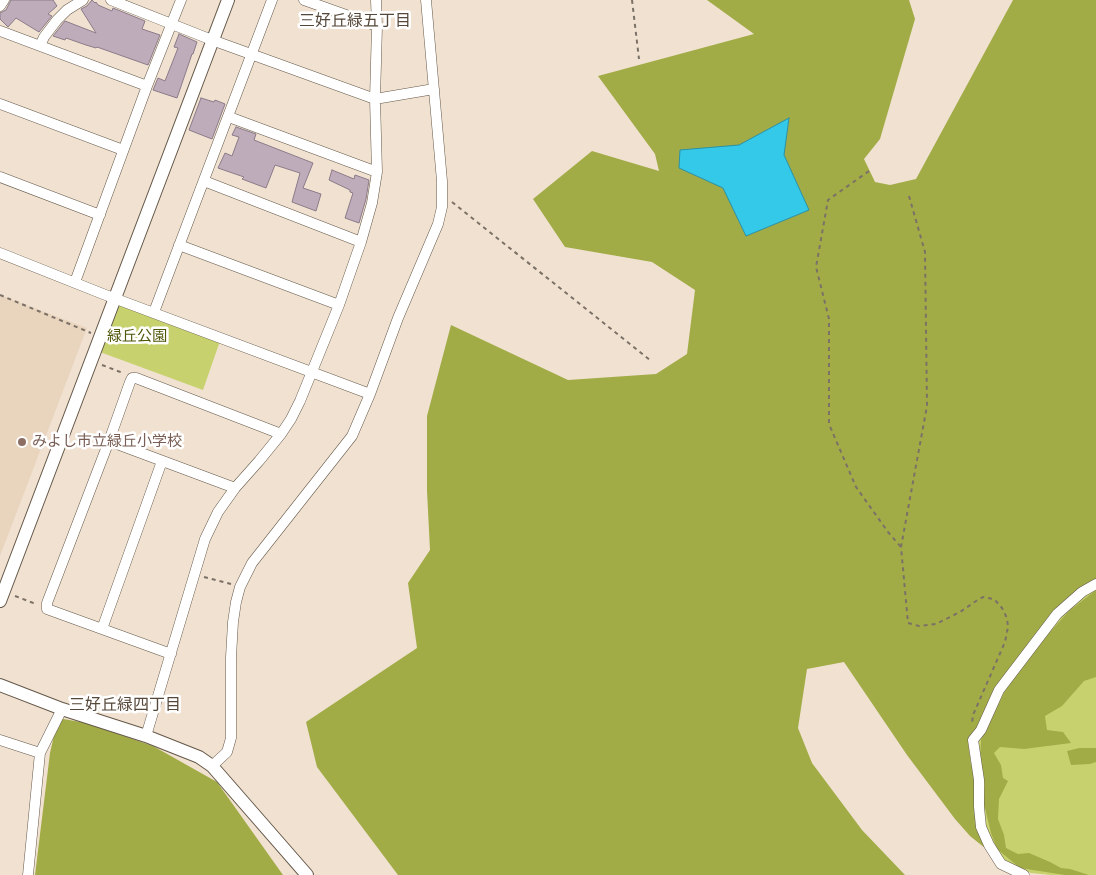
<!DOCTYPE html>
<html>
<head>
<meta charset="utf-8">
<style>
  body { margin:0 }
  canvas { display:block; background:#f0e1d0 }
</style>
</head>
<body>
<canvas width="1096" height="875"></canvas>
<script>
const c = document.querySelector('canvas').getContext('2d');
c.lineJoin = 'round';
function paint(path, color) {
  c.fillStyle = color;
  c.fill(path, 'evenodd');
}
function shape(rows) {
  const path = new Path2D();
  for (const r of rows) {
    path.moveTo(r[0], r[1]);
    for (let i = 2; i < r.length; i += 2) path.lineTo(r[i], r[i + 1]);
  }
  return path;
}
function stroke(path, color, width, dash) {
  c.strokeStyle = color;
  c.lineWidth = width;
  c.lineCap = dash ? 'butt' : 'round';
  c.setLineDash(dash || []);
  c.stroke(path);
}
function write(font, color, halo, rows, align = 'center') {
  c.font = font + ' Signika,"Noto Sans JP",sans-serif';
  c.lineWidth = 5;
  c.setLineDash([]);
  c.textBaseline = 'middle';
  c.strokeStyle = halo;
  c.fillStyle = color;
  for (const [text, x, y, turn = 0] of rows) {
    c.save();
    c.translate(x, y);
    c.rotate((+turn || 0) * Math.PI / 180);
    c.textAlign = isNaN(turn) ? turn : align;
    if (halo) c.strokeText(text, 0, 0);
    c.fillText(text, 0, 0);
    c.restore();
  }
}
paint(shape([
  [0,295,87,328,0,556]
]), '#e9d4be');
paint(shape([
  [119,301,220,341,203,390,100,352],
  [1096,587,1096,875,1051,875,1031,873,1017,868,1005,862,992,843,985,827,977,745,1000,693,1061,614]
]), '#c7d26f');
paint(shape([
  [707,0,909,0,915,19,880,139,864,159,875,182,890,185,916,179,1013,0,1096,0,1096,581,1057,611,968,741,971,764,976,776,980,832,985,848,970,836,955,819,907,755,844,662,807,669,798,728,812,763,862,830,905,875,398,875,317,767,306,722,417,648,408,583,430,550,427,491,427,416,451,325,568,380,656,374,687,354,695,290,652,262,565,247,533,199,592,151,659,171,655,154,598,76,754,34],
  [1096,590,1096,677,1084,681,1062,706,1045,716,1047,730,1063,732,1071,743,1024,749,1000,747,994,753,1001,765,1003,778,1008,781,999,799,998,819,1004,835,1006,848,1018,854,1029,853,1050,862,1061,868,1070,869,1089,875,1065,875,1020,868,997,849,991,833,984,804,985,784,980,758,981,740,1007,687,1036,647,1069,611],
  [58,718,86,723,153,746,217,782,283,875,35,875,50,753],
  [1079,748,1096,748,1096,762,1090,764,1071,765,1067,751]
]), '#a2ac47');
const water = shape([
  [789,118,784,155,809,210,746,236,723,188,679,168,680,150,739,145,789,118]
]);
paint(water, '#35c9e9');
stroke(water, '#2b91a6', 1);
const building = shape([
  [11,0,53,0,57,6,48,14,52,16,39,32,16,18,8,27,0,19,0,13,6,10,11,0],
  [92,0,95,3,96,2,98,5,112,11,113,8,145,21,142,29,160,35,148,65,97,47,96,48,86,45,66,38,65,40,53,36,65,21,96,33,81,9,87,6,92,0],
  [179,34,197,42,193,54,192,54,177,98,153,90,158,78,165,81,178,48,174,47,179,34],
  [201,98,214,102,215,100,225,104,212,139,189,130,201,98],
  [236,127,256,134,254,140,313,163,303,188,321,194,316,211,292,202,300,173,275,165,266,188,242,179,244,177,218,168,225,153,232,156,239,137,232,135,236,127],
  [332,170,354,179,355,175,369,180,366,199,359,223,345,218,353,193,350,192,350,190,329,180,332,170]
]);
paint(building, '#beacbb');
stroke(building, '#8b7b89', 1);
const minor = shape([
  [111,0,212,40,375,99,434,89],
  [304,0,377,26],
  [0,6,4,0],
  [0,31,147,86],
  [40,46,44,37,57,20,67,10,83,0],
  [0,104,123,150],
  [229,117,377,172],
  [0,177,100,215],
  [204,181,361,242],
  [179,245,339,305],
  [0,253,103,294,370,394],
  [75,282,147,86,181,0],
  [154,312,272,0],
  [109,441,235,488],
  [102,629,162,461],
  [171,654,47,609,47,603,109,441,130,382,132,378,136,378,281,434],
  [146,736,205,539,218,512,235,488,259,461,281,434,291,419,300,401,339,305,361,242,372,203,377,172,375,99,377,26,376,0],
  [0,740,40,753],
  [212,766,227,752,231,738,231,657,233,622,236,602,240,587,252,563,352,436,370,394,398,318,438,224,442,207,442,181,426,0],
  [28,875,40,753,62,709],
  [1024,875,1001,864,989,845,981,827,979,807,979,780,973,740,981,730,999,690,1057,614,1082,592,1096,584]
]);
const tertiary = shape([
  [0,601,228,0],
  [0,685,62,709,146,736,199,757,212,766,307,875]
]);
stroke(minor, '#655849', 11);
stroke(tertiary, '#655849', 14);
stroke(shape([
  [632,0,639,59],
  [869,171,828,200,816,267,829,319,829,424,856,487,888,532,901,547],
  [909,196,925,252,927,406,901,547,908,623,919,626,936,624,960,612,976,601,983,597,994,599,1002,608,1007,618,1008,627,1005,642,973,715,972,723],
  [452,202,650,360],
  [0,295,91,333],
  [102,365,123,373],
  [204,577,231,584],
  [15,596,36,604]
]), '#7b7166', 2, [4, 4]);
stroke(minor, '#fff', 10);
stroke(tertiary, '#fff', 12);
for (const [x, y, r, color] of [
  [22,442,5,"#8d6e63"]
]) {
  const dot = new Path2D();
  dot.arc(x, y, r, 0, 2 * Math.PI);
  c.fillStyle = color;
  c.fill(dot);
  stroke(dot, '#fff', 2);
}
write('15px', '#505608', '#fff', [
  ["緑丘公園",137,337]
]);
write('15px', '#785e54', '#fff', [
  ["みよし市立緑丘小学校",32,442]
], 'left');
write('16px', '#55483a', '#fff', [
  ["三好丘緑五丁目",355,22],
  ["三好丘緑四丁目",125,706]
]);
</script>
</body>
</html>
